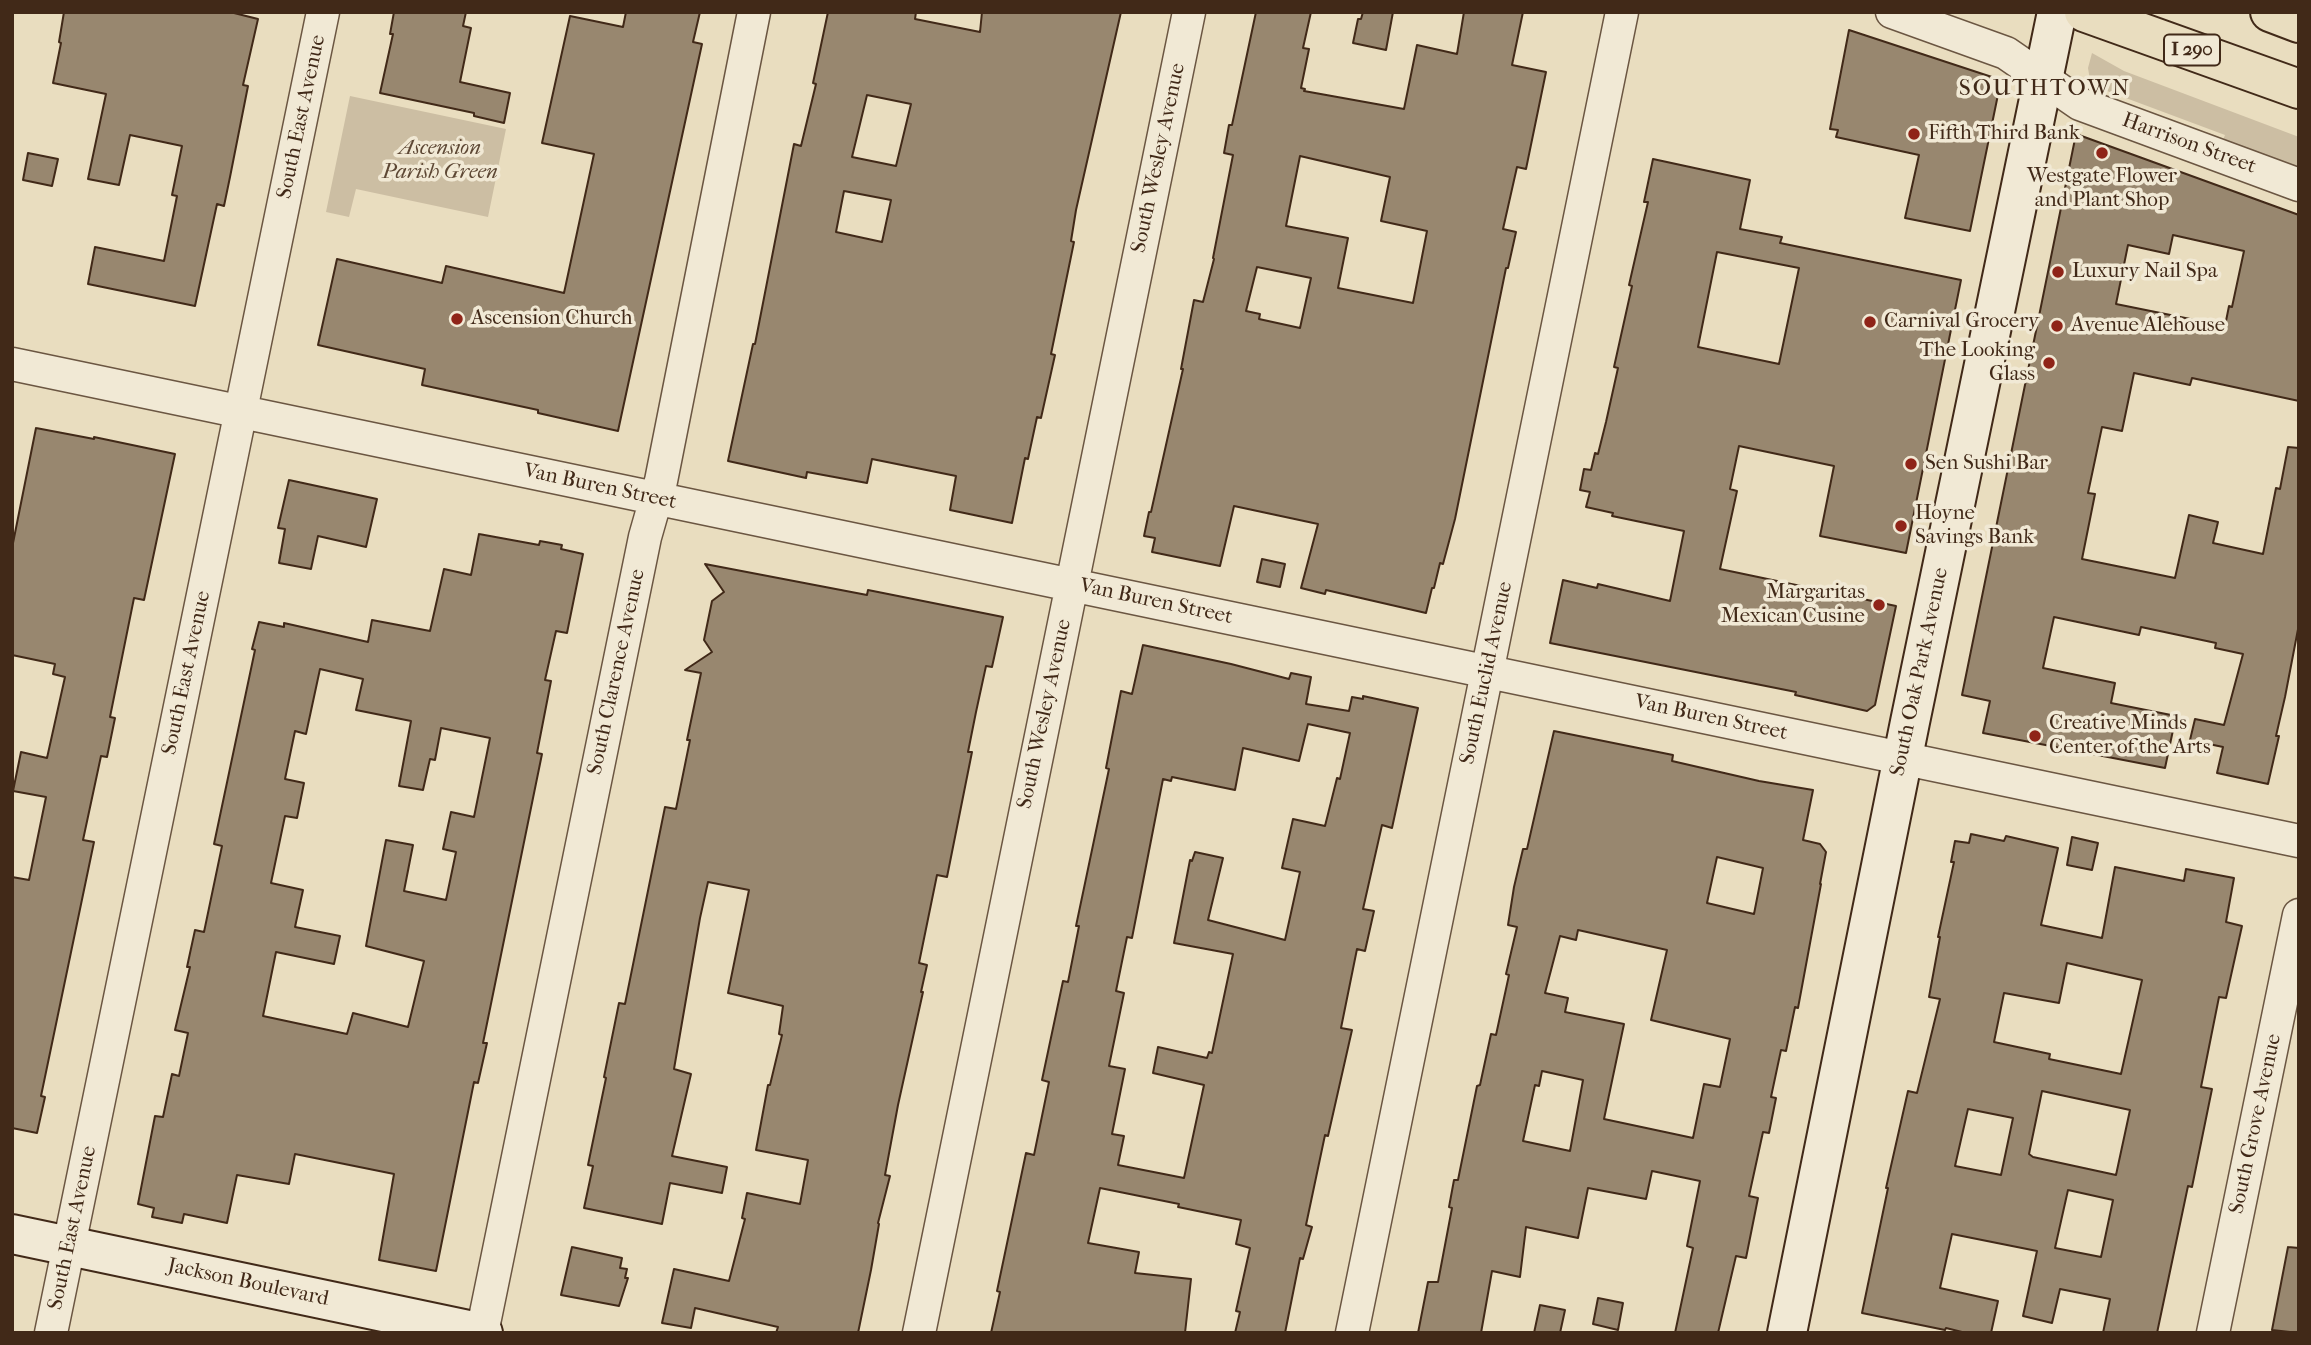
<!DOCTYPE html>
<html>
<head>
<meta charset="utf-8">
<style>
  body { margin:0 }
  #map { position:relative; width:2311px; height:1345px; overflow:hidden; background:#e9ddbf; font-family:"IM FELL French Canon",serif }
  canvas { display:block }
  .frame { position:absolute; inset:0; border:14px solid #412918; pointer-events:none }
</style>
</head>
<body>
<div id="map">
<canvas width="2311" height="1345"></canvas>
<div class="frame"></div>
</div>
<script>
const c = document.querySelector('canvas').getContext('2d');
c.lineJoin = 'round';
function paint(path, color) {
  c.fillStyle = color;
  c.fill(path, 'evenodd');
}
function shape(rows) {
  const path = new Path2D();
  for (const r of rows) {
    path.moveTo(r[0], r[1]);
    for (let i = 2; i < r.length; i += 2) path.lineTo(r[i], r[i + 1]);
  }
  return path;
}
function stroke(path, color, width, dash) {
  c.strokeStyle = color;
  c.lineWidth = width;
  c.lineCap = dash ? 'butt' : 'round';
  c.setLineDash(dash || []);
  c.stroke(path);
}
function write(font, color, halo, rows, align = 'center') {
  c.font = font + ' "IM FELL French Canon",serif';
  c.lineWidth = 7;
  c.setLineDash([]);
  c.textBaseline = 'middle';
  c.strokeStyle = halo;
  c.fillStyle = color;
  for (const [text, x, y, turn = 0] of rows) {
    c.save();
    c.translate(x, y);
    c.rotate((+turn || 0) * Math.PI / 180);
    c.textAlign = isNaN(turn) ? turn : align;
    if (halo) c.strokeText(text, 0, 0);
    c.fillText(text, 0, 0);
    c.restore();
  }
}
paint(shape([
  [2092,53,2124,71,2299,137,2299,169,2223,140,2225,135,2099,88,2090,80,2088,68],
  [350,96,506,129,488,217,356,189,349,217,326,212]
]), '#ccbea3');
const building = shape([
  [64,12,230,12,258,19,243,85,248,86,230,177,224,206,217,204,195,306,88,284,95,247,164,261,177,196,172,195,182,146,130,135,119,185,88,179,106,94,53,83,61,43,59,42,64,12],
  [394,12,466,12,463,26,471,28,460,82,510,93,504,123,474,116,474,113,380,93,393,34,390,34,394,12],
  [626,12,700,12,693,42,702,44,618,431,538,413,538,410,422,385,425,369,318,345,337,259,442,283,446,266,564,293,594,154,542,143,570,16,623,27,626,12],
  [828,12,916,12,915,19,980,32,982,12,1121,12,1076,210,1071,241,1074,242,1051,354,1055,355,1041,418,1037,417,1028,459,1025,458,1012,523,950,510,956,476,872,459,867,483,807,472,806,478,728,461,753,344,755,344,794,144,801,146,816,84,813,83,828,12],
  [867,95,911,104,896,166,852,157,867,95],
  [844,191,891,200,882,242,836,232,844,191],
  [1256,12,1311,12,1303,48,1309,49,1301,88,1305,89,1304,91,1404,109,1417,45,1457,54,1464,12,1523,12,1512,65,1546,72,1526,169,1517,167,1503,229,1516,232,1508,268,1506,268,1455,519,1443,564,1440,563,1434,588,1432,588,1426,613,1326,590,1325,594,1301,588,1318,524,1234,506,1220,566,1152,552,1155,538,1144,536,1149,512,1151,512,1183,369,1181,369,1194,300,1203,302,1214,259,1213,258,1233,155,1224,153,1229,125,1232,125,1256,12],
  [1300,156,1390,177,1381,221,1427,231,1413,303,1338,288,1348,238,1286,226,1300,156],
  [1257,267,1311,278,1300,328,1259,319,1260,314,1246,311,1257,267],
  [1363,12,1393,12,1386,50,1353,43,1358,19,1361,19,1363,12],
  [1849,30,2001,80,1970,231,1905,218,1919,155,1836,137,1838,130,1830,129,1849,30],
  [2076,134,2299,215,2299,401,2192,378,2190,385,2134,373,2122,431,2102,427,2088,493,2095,494,2082,559,2175,578,2189,515,2218,522,2213,543,2263,554,2276,488,2280,489,2288,447,2299,448,2299,624,2285,697,2276,736,2279,736,2268,784,2217,773,2223,747,2190,740,2195,719,2224,725,2243,654,2215,648,2216,643,2141,627,2139,635,2054,617,2043,668,2115,683,2111,703,2176,716,2165,768,1983,733,1990,701,1962,695,2076,134],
  [2173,235,2244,251,2232,307,2229,306,2225,326,2116,304,2128,245,2169,254,2173,235],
  [28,153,58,159,52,186,23,180,28,153],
  [1653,159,1750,180,1740,229,1782,237,1780,243,1961,280,1906,553,1820,536,1834,466,1739,446,1730,489,1737,491,1720,569,1896,606,1875,705,1867,711,1795,695,1796,692,1550,643,1563,580,1597,588,1598,584,1670,601,1684,531,1612,516,1613,513,1586,507,1590,492,1580,490,1584,469,1591,470,1595,453,1598,454,1606,422,1618,368,1614,367,1632,286,1629,285,1648,202,1644,202,1653,159],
  [1717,252,1799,268,1779,364,1698,347,1717,252],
  [36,428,94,439,94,437,175,454,144,600,134,598,110,717,115,718,107,757,101,756,83,840,94,842,41,1096,45,1097,37,1133,12,1128,12,877,29,880,46,797,13,791,21,752,47,758,65,677,53,674,55,664,12,655,12,548,36,428],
  [289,480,377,499,366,547,318,536,311,569,279,563,285,529,278,528,289,480],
  [479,534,539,545,540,541,562,545,561,549,583,554,567,633,556,631,545,680,551,681,537,753,542,754,483,1043,487,1043,478,1083,474,1082,436,1271,379,1260,394,1174,295,1154,289,1184,237,1175,227,1223,184,1214,182,1223,152,1217,154,1208,138,1204,155,1116,163,1117,172,1074,179,1076,188,1033,175,1030,190,967,187,967,195,930,204,932,222,846,214,844,255,650,252,649,259,622,284,627,284,623,368,642,372,620,430,631,444,569,471,575,479,534],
  [320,669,363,679,356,710,411,721,399,786,423,790,430,759,435,760,441,728,490,738,474,817,451,812,443,849,456,852,446,900,404,891,413,845,386,840,366,946,424,961,408,1027,353,1013,347,1034,263,1016,276,952,334,964,340,936,295,927,303,890,271,883,285,816,297,818,304,783,285,779,295,731,306,734,320,669],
  [1262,559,1285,564,1280,587,1257,582,1262,559],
  [705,564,867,595,868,590,1003,617,992,667,986,666,976,712,968,752,972,752,947,877,937,875,919,963,927,965,921,992,923,992,898,1105,885,1175,890,1176,878,1223,879,1224,871,1270,858,1333,776,1333,778,1327,695,1308,691,1328,662,1323,674,1269,729,1281,745,1219,742,1218,747,1193,800,1204,808,1160,756,1150,768,1085,770,1085,782,1035,779,1034,783,1006,728,993,749,890,708,882,700,918,674,1069,691,1074,672,1156,727,1167,722,1193,670,1183,662,1224,584,1208,593,1166,588,1165,606,1078,604,1077,619,1003,625,1004,665,807,676,809,690,740,687,740,701,673,685,670,712,652,704,640,712,601,724,592,705,564],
  [1143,645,1231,664,1289,679,1291,673,1311,677,1306,704,1349,711,1352,697,1363,699,1363,696,1418,708,1392,828,1382,825,1363,909,1374,911,1365,951,1357,949,1341,1028,1352,1030,1328,1136,1325,1135,1306,1225,1312,1227,1303,1259,1300,1258,1285,1333,1235,1333,1240,1312,1236,1311,1250,1248,1236,1244,1241,1220,1178,1207,1179,1204,1100,1188,1088,1243,1139,1252,1135,1273,1191,1279,1185,1333,991,1333,1000,1292,997,1291,1026,1153,1034,1155,1049,1082,1042,1080,1063,981,1068,982,1079,926,1076,926,1109,769,1106,768,1121,691,1132,694,1143,645],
  [1308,724,1350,733,1340,779,1337,778,1325,826,1293,819,1282,868,1300,872,1285,940,1208,920,1223,858,1195,852,1192,861,1190,860,1174,943,1233,954,1212,1053,1209,1052,1207,1058,1158,1047,1153,1073,1204,1085,1184,1178,1118,1165,1124,1136,1112,1134,1125,1069,1109,1066,1124,993,1116,991,1127,937,1132,938,1163,779,1171,781,1172,777,1235,790,1243,748,1299,761,1308,724],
  [1554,731,1673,755,1672,761,1759,781,1813,790,1803,840,1820,844,1826,852,1820,884,1821,884,1798,1008,1795,1007,1786,1051,1781,1050,1771,1097,1776,1098,1769,1133,1763,1132,1749,1196,1758,1198,1746,1258,1736,1256,1718,1333,1675,1333,1693,1248,1687,1246,1700,1181,1652,1171,1646,1199,1588,1188,1578,1238,1526,1227,1520,1277,1492,1271,1481,1333,1418,1333,1428,1282,1438,1282,1452,1208,1449,1207,1454,1180,1458,1180,1477,1086,1480,1085,1491,1034,1496,1035,1509,975,1506,974,1517,927,1508,925,1514,887,1523,849,1527,849,1554,731],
  [1717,857,1763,868,1754,914,1707,903,1717,857],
  [1578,930,1667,950,1651,1020,1730,1039,1720,1087,1704,1084,1693,1138,1604,1119,1624,1024,1565,1012,1568,998,1545,993,1560,936,1576,940,1578,930],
  [1542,1071,1583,1080,1570,1151,1523,1141,1535,1085,1539,1086,1542,1071],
  [1971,834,2004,841,2006,836,2058,848,2041,925,2102,938,2115,867,2184,881,2186,869,2234,878,2226,922,2242,926,2226,998,2219,997,2201,1087,2212,1089,2192,1187,2188,1186,2157,1333,2103,1333,2110,1299,2060,1289,2052,1323,2023,1316,2037,1251,1952,1234,1940,1288,1998,1301,1991,1333,1966,1333,1946,1328,1945,1330,1862,1313,1888,1188,1886,1188,1908,1091,1917,1093,1940,999,1929,997,1940,937,1938,937,1954,862,1951,862,1955,841,1969,843,1971,834],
  [2067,963,2142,980,2121,1074,2049,1059,2050,1054,1994,1042,2004,993,2059,1003,2067,963],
  [2042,1091,2130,1110,2116,1175,2033,1157,2029,1154,2042,1091],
  [1968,1109,2013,1118,2001,1175,1955,1166,1968,1109],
  [2068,1190,2113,1200,2101,1257,2055,1248,2068,1190],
  [2072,837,2098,843,2092,870,2067,865,2072,837],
  [572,1247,622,1258,620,1268,627,1269,625,1278,628,1278,619,1306,561,1295,572,1247],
  [2288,1247,2299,1248,2299,1333,2272,1330,2288,1247],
  [1598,1298,1623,1303,1618,1330,1593,1324,1598,1298],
  [1540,1305,1565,1310,1560,1333,1534,1333,1540,1305]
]);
paint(building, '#98876f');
stroke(building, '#412918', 2);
const street = shape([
  [1892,12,2006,53,2080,104,2299,185],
  [12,364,2299,841],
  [51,1333,323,12],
  [482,1333,645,537,661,481,754,12],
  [919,1333,1189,12],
  [1352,1333,1622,12],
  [2213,1333,2299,915]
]);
const secondary = shape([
  [12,1234,483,1333],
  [1787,1333,1910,722,2057,12]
]);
const highway = shape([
  [2084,12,2299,89],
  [2270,12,2299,23]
]);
stroke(street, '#6b5642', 35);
stroke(secondary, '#412918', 42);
stroke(highway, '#412918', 42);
stroke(street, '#f1e9d5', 32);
stroke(secondary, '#f1e9d5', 38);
stroke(highway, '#e9ddbf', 38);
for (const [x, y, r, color] of [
  [1914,134,7,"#8f2418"],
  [2102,153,7,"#8f2418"],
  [2058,272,7,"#8f2418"],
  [457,319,7,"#8f2418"],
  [1870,322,7,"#8f2418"],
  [2057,326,7,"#8f2418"],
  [2049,363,7,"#8f2418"],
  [1911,464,7,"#8f2418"],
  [1901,526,7,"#8f2418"],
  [1879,605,7,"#8f2418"],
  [2035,736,7,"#8f2418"]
]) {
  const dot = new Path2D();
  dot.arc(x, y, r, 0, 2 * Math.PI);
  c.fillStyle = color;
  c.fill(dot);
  stroke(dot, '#f1e9d5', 2.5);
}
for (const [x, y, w] of [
  [2192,50,56]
]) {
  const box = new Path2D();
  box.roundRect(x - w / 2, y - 15.5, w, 31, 5);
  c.fillStyle = '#f1e9d5';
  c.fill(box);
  stroke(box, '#412918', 2);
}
write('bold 19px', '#412918', null, [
  ["I 290",2192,50]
]);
write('21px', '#412918', '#f1e9d5', [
  ["South East Avenue",302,117,-78],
  ["Harrison Street",2189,144,20],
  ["South Wesley Avenue",1159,158,-78],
  ["Van Buren Street",600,487,12],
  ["Van Buren Street",1156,602,12],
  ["South Clarence Avenue",617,672,-78],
  ["South Oak Park Avenue",1920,672,-78],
  ["South East Avenue",187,673,-78],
  ["South Euclid Avenue",1487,673,-78],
  ["South Wesley Avenue",1045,714,-78],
  ["Van Buren Street",1711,718,12],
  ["South Grove Avenue",2256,1124,-78],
  ["South East Avenue",73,1228,-78],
  ["Jackson Boulevard",248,1283,12]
]);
write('21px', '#412918', '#f1e9d5', [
  ["Fifth Third Bank",1928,134],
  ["Westgate Flower",2102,177,"center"],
  ["and Plant Shop",2102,201,"center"],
  ["Luxury Nail Spa",2072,272],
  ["Ascension Church",471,319],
  ["Carnival Grocery",1884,322],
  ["Avenue Alehouse",2071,326],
  ["The Looking",2035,351,"right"],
  ["Glass",2035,375,"right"],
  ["Sen Sushi Bar",1925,464],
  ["Hoyne",1915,514],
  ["Savings Bank",1915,538],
  ["Margaritas",1865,593,"right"],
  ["Mexican Cusine",1865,617,"right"],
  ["Creative Minds",2049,724],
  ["Center of the Arts",2049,748]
], 'left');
write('italic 21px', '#5d4734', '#f1e9d5', [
  ["Ascension",440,149],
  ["Parish Green",440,173]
]);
c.letterSpacing = '2px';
write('23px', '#412918', '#f1e9d5', [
  ["SOUTHTOWN",2045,89]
]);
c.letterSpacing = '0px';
</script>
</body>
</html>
